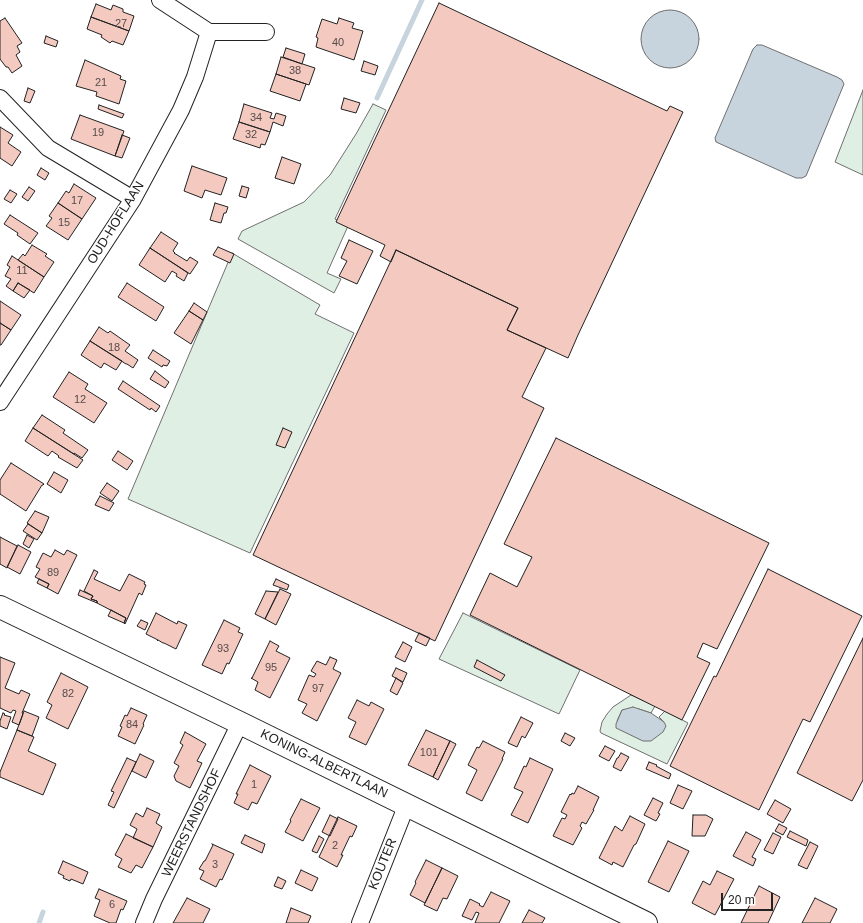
<!DOCTYPE html>
<html>
<head>
<meta charset="utf-8">
<style>
  body { margin:0 }
  #map { position:relative; width:863px; height:923px; overflow:hidden; background:#fff; font-family:Arial,sans-serif }
  canvas { display:block }
  .scale { position:absolute; left:721px; top:893px; width:52px; height:18px; box-sizing:border-box; border:2px solid #222; border-top:0; padding-left:5px; font-size:12px; line-height:14px; white-space:nowrap; color:#222; -webkit-text-stroke:3px #fff; paint-order:stroke }
</style>
</head>
<body>
<div id="map">
<canvas width="863" height="923"></canvas>
<div class="scale">20 m</div>
</div>
<script>
const c = document.querySelector('canvas').getContext('2d');
c.lineJoin = 'round';
function paint(path, color) {
  c.fillStyle = color;
  c.fill(path, 'evenodd');
}
function shape(rows) {
  const path = new Path2D();
  for (const r of rows) {
    if (r.length === 3) {
      path.moveTo(r[0] + r[2], r[1]);
      path.arc(r[0], r[1], r[2], 0, 2 * Math.PI);
      continue;
    }
    path.moveTo(r[0], r[1]);
    for (let i = 2; i < r.length; i += 2) path.lineTo(r[i], r[i + 1]);
  }
  return path;
}
function stroke(path, color, width, dash) {
  c.strokeStyle = color;
  c.lineWidth = width;
  c.lineCap = dash ? 'butt' : 'round';
  c.setLineDash(dash || []);
  c.stroke(path);
}
function write(font, color, halo, rows, align = 'center') {
  c.font = font + ' Arial,sans-serif';
  c.lineWidth = 3;
  c.setLineDash([]);
  c.textBaseline = 'middle';
  c.strokeStyle = halo;
  c.fillStyle = color;
  for (const [text, x, y, turn = 0] of rows) {
    c.save();
    c.translate(x, y);
    c.rotate((+turn || 0) * Math.PI / 180);
    c.textAlign = isNaN(turn) ? turn : align;
    if (halo) c.strokeText(text, 0, 0);
    c.fillText(text, 0, 0);
    c.restore();
  }
}
const green = shape([
  [863,90,863,175,835,162,863,90],
  [373,104,386,110,335,219,348,226,327,273,341,279,334,293,238,239,242,231,304,202,330,175,356,134,373,104],
  [232,253,320,305,315,314,354,333,250,553,128,499,232,253],
  [463,613,580,670,559,714,439,659,463,613],
  [631,695,655,706,651,713,639,709,622,710,617,721,664,722,659,717,665,711,688,723,667,764,601,733,600,731,602,722,607,714,613,707,631,695]
]);
paint(green, '#e0efe3');
stroke(green, '#6f6f6f', 1);
const water = shape([
  [670,39,29],
  [757,45,762,45,837,77,842,80,844,84,806,176,802,178,796,178,716,142,715,138,753,49,757,45],
  [633,707,651,713,664,722,666,726,663,732,651,741,643,741,616,728,616,724,622,710,633,707]
]);
paint(water, '#c7d3dd');
stroke(water, '#6f6f6f', 1);
stroke(shape([
  [377,98,422,0],
  [39,923,43,912]
]), '#c7d3dd', 5);
const building = shape([
  [439,3,667,111,670,106,683,112,578,335,568,358,507,330,518,308,396,250,391,262,380,256,385,245,336,222,439,3],
  [96,4,111,10,113,5,123,9,123,12,134,16,129,31,91,17,96,4],
  [91,17,129,31,123,45,112,41,110,43,101,37,102,35,87,29,91,17],
  [5,18,22,43,17,46,20,52,16,55,22,66,12,73,8,67,6,67,0,59,0,21,5,18],
  [339,18,354,23,352,28,363,31,354,60,316,47,318,38,316,37,322,19,337,24,339,18],
  [46,36,58,41,56,47,44,43,46,36],
  [286,48,305,54,302,64,283,57,286,48],
  [281,57,315,68,309,85,276,74,281,57],
  [85,60,121,76,120,79,126,81,119,104,96,96,97,92,76,86,85,60],
  [364,61,378,66,375,75,361,71,364,61],
  [276,74,306,84,300,101,270,91,276,74],
  [28,88,35,91,30,103,24,101,28,88],
  [344,98,360,103,356,113,341,109,344,98],
  [244,104,272,113,270,118,274,119,276,113,286,116,283,126,273,122,270,132,239,122,244,104],
  [99,105,124,114,122,118,98,109,99,105],
  [80,115,124,131,115,156,71,139,80,115],
  [239,122,270,132,265,145,261,144,260,148,233,139,239,122],
  [0,127,13,135,8,143,21,152,12,166,0,158,0,127],
  [122,135,130,138,122,158,115,156,122,135],
  [282,157,301,164,294,184,275,178,282,157],
  [192,166,227,178,221,195,205,190,202,198,184,191,192,166],
  [41,168,49,173,45,180,37,175,41,168],
  [74,184,96,198,82,219,58,203,66,191,69,193,74,184],
  [242,186,249,188,246,198,239,196,242,186],
  [29,187,35,191,28,201,22,197,29,187],
  [10,190,17,194,11,203,4,199,10,190],
  [58,203,82,219,68,240,46,226,52,218,49,216,58,203],
  [215,203,228,207,226,213,224,213,221,223,210,220,215,203],
  [10,215,38,233,30,244,17,235,18,233,4,224,10,215],
  [161,232,178,243,173,251,175,253,174,253,187,261,190,257,198,262,190,274,150,248,161,232],
  [349,240,373,251,357,284,339,276,347,261,341,258,349,240],
  [32,245,47,254,45,256,54,262,44,277,18,260,23,254,25,256,32,245],
  [218,247,234,254,230,263,213,255,218,247],
  [150,248,188,273,184,281,176,276,177,274,172,271,165,282,139,265,150,248],
  [396,250,518,308,507,330,546,348,522,397,544,408,435,641,253,555,396,250],
  [12,256,44,277,34,293,18,283,13,291,6,286,11,279,5,276,10,267,7,265,12,256],
  [18,283,30,290,24,298,13,291,18,283],
  [127,283,164,307,156,321,118,297,127,283],
  [0,301,21,315,11,330,0,323,0,301],
  [194,303,207,312,203,320,189,311,194,303],
  [189,311,203,320,191,344,174,333,189,311],
  [0,323,11,330,1,345,0,345,0,323],
  [99,327,108,333,110,331,130,345,125,351,138,360,133,368,127,364,126,364,90,341,99,327],
  [90,341,122,361,116,370,104,363,101,368,81,355,90,341],
  [153,350,170,361,167,366,163,365,162,367,148,358,153,350],
  [155,371,169,382,165,388,150,379,155,371],
  [69,372,88,384,85,389,107,403,94,423,53,397,69,372],
  [123,381,160,406,156,412,151,408,150,410,118,389,123,381],
  [42,415,65,430,63,433,88,450,82,458,74,453,74,454,33,428,42,415],
  [33,428,83,460,77,468,58,457,59,456,52,451,48,456,25,441,33,428],
  [283,428,292,432,285,448,276,445,283,428],
  [556,438,769,543,717,649,703,643,697,657,710,663,682,720,470,615,490,573,517,587,532,557,504,544,556,438],
  [118,451,133,461,127,470,112,460,118,451],
  [11,463,44,484,43,485,42,485,26,511,0,494,0,480,11,463],
  [54,472,68,480,61,493,47,484,54,472],
  [107,483,119,491,112,501,100,493,107,483],
  [100,496,114,503,109,511,95,505,100,496],
  [35,511,49,517,42,533,27,523,35,511],
  [28,524,42,533,37,540,23,531,28,524],
  [27,535,34,539,29,548,23,544,27,535],
  [0,537,17,546,7,568,0,564,0,537],
  [18,545,31,552,20,574,7,567,18,545],
  [55,550,64,555,67,550,77,555,58,594,47,588,49,584,35,577,40,569,36,567,43,553,51,557,55,550],
  [768,569,862,616,810,722,803,719,759,810,670,766,714,676,716,677,768,569],
  [94,570,98,572,94,579,120,591,129,574,145,582,144,584,146,585,142,595,139,593,125,624,124,623,126,618,97,603,97,601,91,599,93,596,84,591,94,570],
  [39,579,49,584,47,588,37,583,39,579],
  [276,579,289,585,287,590,273,585,276,579],
  [280,589,291,594,276,625,265,619,280,589],
  [80,590,93,596,91,599,97,601,97,603,78,595,80,590],
  [266,591,278,592,265,619,255,614,266,591],
  [111,610,126,618,124,623,108,616,111,610],
  [156,613,177,624,178,621,187,625,176,649,164,643,163,643,158,640,157,641,158,640,146,634,156,613],
  [141,620,148,623,145,630,137,626,141,620],
  [224,620,240,628,238,632,243,634,229,664,227,663,222,674,202,665,224,620],
  [419,633,430,638,426,646,415,641,419,633],
  [863,638,863,780,852,801,797,773,863,638],
  [270,641,279,646,276,651,290,658,270,698,255,690,258,682,251,678,252,678,270,641],
  [403,642,412,647,405,662,395,657,403,642],
  [0,657,15,663,5,688,19,694,21,690,30,694,22,713,23,714,19,725,12,722,16,711,13,710,11,713,0,708,0,657],
  [330,657,337,660,333,669,341,673,317,721,302,713,307,704,298,700,309,675,314,677,316,674,311,671,317,661,326,665,330,657],
  [477,660,505,675,501,681,474,667,477,660],
  [396,668,407,673,403,682,392,676,396,668],
  [61,673,88,687,68,729,46,718,52,705,47,702,61,673],
  [396,678,403,683,397,695,390,691,396,678],
  [357,700,369,706,371,702,384,709,366,745,349,737,356,722,348,718,357,700],
  [131,708,147,715,143,724,144,725,135,744,118,736,122,727,120,726,125,715,127,716,131,708],
  [24,711,39,717,32,736,17,730,24,711],
  [3,713,5,714,4,715,11,717,7,729,0,726,0,721,3,713],
  [521,717,533,723,525,738,522,736,517,747,508,743,521,717],
  [17,730,34,737,28,751,56,764,43,795,0,777,0,772,17,730],
  [426,730,450,741,433,777,408,765,426,730],
  [185,732,206,744,197,761,202,763,190,788,176,781,174,776,179,766,174,763,183,745,180,743,185,732],
  [565,733,575,738,570,746,561,741,565,733],
  [450,741,456,744,438,780,433,777,450,741],
  [483,741,505,752,502,759,503,759,482,801,466,793,477,770,468,765,477,747,479,748,483,741],
  [605,746,615,751,609,761,599,756,605,746],
  [621,753,629,757,621,771,613,767,617,758,618,758,621,753],
  [140,754,154,761,146,778,132,771,140,754],
  [127,758,136,762,114,808,108,805,114,792,111,791,127,758],
  [530,758,553,769,528,823,511,815,523,792,514,788,524,766,526,767,530,758],
  [649,762,657,765,656,766,671,774,669,779,646,769,649,762],
  [250,765,271,776,257,804,252,802,248,810,234,803,238,794,236,794,250,765],
  [678,785,692,791,683,809,670,803,678,785],
  [578,786,599,797,593,810,594,810,586,824,582,822,580,826,582,828,573,845,553,836,562,818,565,819,567,815,561,812,570,794,571,795,572,793,574,794,578,786],
  [653,798,663,803,658,813,660,814,656,821,644,815,653,798],
  [301,799,320,808,303,841,285,832,291,821,290,820,301,799],
  [775,800,791,809,783,823,767,814,775,800],
  [147,808,160,814,156,823,162,827,153,847,133,838,137,829,130,825,136,813,143,817,147,808],
  [330,815,338,819,330,836,322,832,330,815],
  [693,815,706,815,713,819,705,836,692,836,693,815],
  [630,816,645,824,636,844,634,845,623,867,613,862,612,865,599,858,615,826,622,831,630,816],
  [338,817,357,826,352,837,350,836,341,855,343,855,337,867,319,857,338,817],
  [779,824,787,828,783,835,775,831,779,824],
  [790,831,808,840,806,846,787,837,790,831],
  [746,832,761,840,752,857,756,859,753,866,733,856,746,832],
  [773,833,781,837,773,854,764,850,773,833],
  [126,834,153,847,142,868,136,865,131,873,118,867,122,859,115,855,126,834],
  [245,835,265,844,262,853,241,843,245,835],
  [319,836,324,839,317,853,312,851,319,836],
  [668,841,689,851,669,892,648,882,668,841],
  [810,842,818,846,807,869,798,865,810,842],
  [212,844,234,854,222,880,220,879,216,887,200,879,204,871,199,869,204,861,205,861,213,845,212,844],
  [426,860,442,868,425,903,410,895,416,883,415,882,426,860],
  [63,861,88,872,83,884,71,879,70,881,63,878,64,876,58,873,63,861],
  [442,868,458,876,447,899,443,898,437,911,424,905,442,868],
  [301,870,318,878,312,891,295,883,301,870],
  [717,871,734,879,715,915,692,903,703,881,710,885,717,871],
  [278,877,286,881,282,889,274,886,278,877],
  [759,886,780,897,768,923,741,923,759,886],
  [99,889,127,901,123,910,121,909,116,923,110,923,94,916,100,900,95,898,99,889],
  [491,892,510,901,499,923,475,923,479,913,476,912,472,920,462,916,470,899,480,904,479,905,483,907,491,892],
  [187,898,210,909,203,923,173,923,187,898],
  [815,898,837,909,830,923,802,923,815,898],
  [291,908,311,916,308,923,286,923,291,908],
  [529,910,545,918,542,923,522,923,529,910]
]);
paint(building, '#f3c9c0');
stroke(building, '#222', 1);
const street = shape([
  [160,0,209,32,266,32],
  [0,98,48,148,133,199],
  [0,402,133,199,181,110,195,77,209,32],
  [144,923,154,899,240,723],
  [360,923,407,804]
]);
const secondary = shape([
  [0,607,240,723,646,923]
]);
stroke(street, '#222', 18);
stroke(secondary, '#222', 24);
stroke(street, '#fff', 16);
stroke(secondary, '#fff', 22);
write('11px', '#564c4a', null, [
  ["27",121,24],
  ["40",338,43],
  ["38",295,71],
  ["21",101,83],
  ["34",256,118],
  ["19",98,133],
  ["32",251,135],
  ["17",77,201],
  ["15",64,223],
  ["11",22,271],
  ["18",114,348],
  ["12",80,400],
  ["89",53,573],
  ["93",223,649],
  ["95",271,668],
  ["97",318,689],
  ["82",68,694],
  ["84",132,725],
  ["101",429,753],
  ["1",254,785],
  ["2",335,846],
  ["3",215,865],
  ["6",112,905]
]);
write('13px', '#222', '#fff', [
  ["OUD-HOFLAAN",116,223,-58],
  ["KONING-ALBERTLAAN",324,764,26],
  ["WEERSTANDSHOF",192,823,-64],
  ["KOUTER",383,864,-68]
]);
</script>
</body>
</html>
